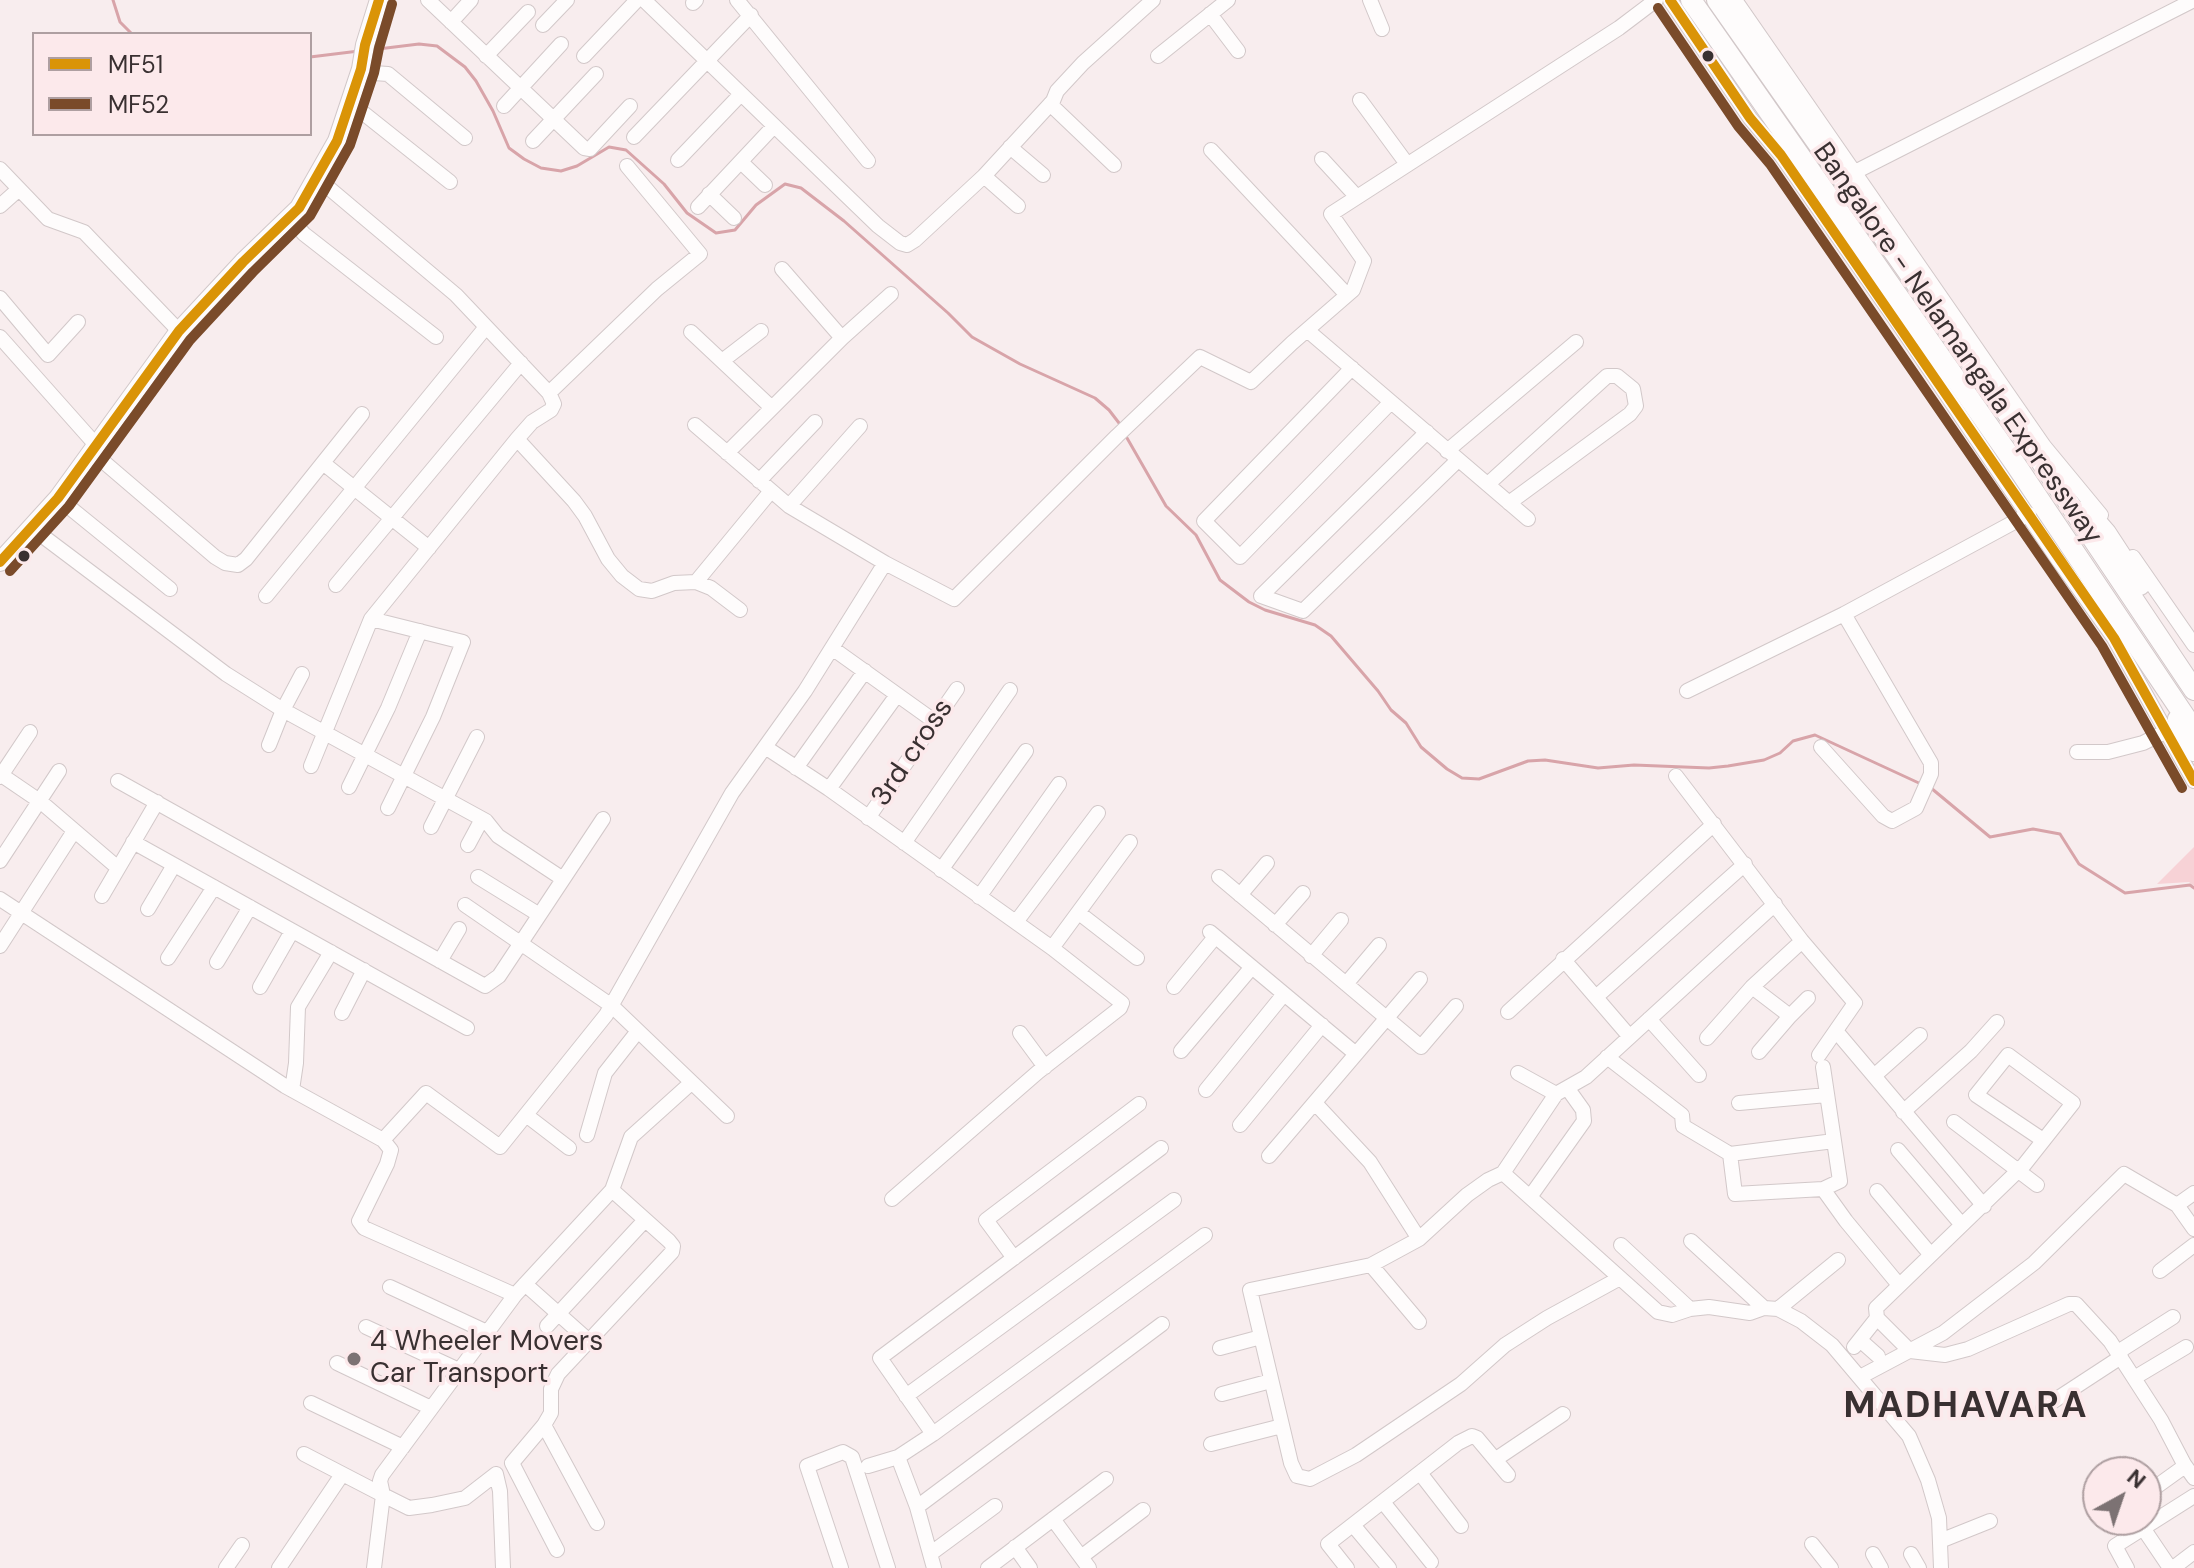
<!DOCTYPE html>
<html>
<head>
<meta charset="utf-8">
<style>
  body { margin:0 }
  #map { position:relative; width:2194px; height:1568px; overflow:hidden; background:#f8edee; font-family:"DM Sans",sans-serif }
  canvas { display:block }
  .legend { position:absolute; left:32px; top:32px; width:280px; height:104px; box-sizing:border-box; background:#fce9eb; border:2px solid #ae9fa1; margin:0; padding:10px 14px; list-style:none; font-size:24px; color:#393031 }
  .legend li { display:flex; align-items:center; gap:16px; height:40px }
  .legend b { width:40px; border:2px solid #ae9fa1 }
  .north { position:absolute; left:2082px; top:1456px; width:80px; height:80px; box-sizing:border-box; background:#fce9eb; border:2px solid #ae9fa1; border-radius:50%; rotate:40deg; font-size:22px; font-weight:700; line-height:32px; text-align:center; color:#393031 }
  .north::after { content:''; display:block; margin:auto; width:28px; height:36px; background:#7c7273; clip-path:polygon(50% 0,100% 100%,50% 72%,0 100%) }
</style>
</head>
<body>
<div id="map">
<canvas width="2194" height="1568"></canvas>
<ul class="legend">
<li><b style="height:10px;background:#da9407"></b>MF51</li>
<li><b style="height:10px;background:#7a4b2a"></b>MF52</li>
</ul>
<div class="north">N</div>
</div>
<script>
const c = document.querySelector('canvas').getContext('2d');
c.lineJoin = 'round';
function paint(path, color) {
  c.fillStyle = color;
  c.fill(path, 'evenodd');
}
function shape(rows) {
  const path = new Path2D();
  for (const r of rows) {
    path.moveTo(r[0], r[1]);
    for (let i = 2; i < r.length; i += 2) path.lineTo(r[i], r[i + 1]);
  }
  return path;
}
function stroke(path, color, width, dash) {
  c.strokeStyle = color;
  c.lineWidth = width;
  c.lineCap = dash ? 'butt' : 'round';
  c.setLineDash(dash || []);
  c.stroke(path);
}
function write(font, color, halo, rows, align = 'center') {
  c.font = font + ' "DM Sans",sans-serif';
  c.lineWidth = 7;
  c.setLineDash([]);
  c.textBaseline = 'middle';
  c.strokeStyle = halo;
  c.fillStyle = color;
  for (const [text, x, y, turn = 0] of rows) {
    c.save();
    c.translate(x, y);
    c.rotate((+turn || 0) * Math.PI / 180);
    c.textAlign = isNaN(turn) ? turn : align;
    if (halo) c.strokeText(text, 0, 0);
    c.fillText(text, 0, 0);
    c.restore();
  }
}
paint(shape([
  [2194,847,2194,886,2189,882,2157,884]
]), '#f7d2d6');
stroke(shape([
  [113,0,120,22,132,34],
  [370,50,419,44,437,46,465,67,476,81,493,111,509,148,524,159,541,168,561,171,577,166,609,147,626,150,664,184,687,213,716,233,735,230,756,205,785,184,801,188,844,221,948,313,972,337,1020,364,1095,398,1109,410,1119,423],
  [310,57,359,51],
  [1127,438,1166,506,1196,535,1220,580,1249,602,1265,610,1315,625,1331,636,1378,691,1391,710,1406,723,1421,747,1447,769,1462,778,1479,779,1528,761,1545,760,1598,768,1634,765,1709,768,1728,766,1764,760,1780,753,1793,741,1815,735,1921,784],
  [1931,788,1990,837,2033,829,2060,834,2079,864,2125,893,2190,885,2194,888]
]), '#d8a4a9', 3);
const minor = shape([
  [428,0,584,148,590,149,630,106],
  [644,0,878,226,900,243,907,245,915,240,984,176,1053,101,1057,91,1083,63,1153,0],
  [737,0,868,161],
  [1370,0,1382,29],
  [1670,0,1750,118,1781,155,1900,326,2059,561,2114,638,2194,781],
  [1735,0,2044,446,2101,515],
  [693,3,696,0],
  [1210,14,1238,51],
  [451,22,471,0],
  [543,25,567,0],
  [486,56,528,12],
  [584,56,637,0],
  [1158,56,1228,0],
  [360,72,388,74,465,138],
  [1360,100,1407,164],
  [1050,104,1114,165],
  [504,106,561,44],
  [349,107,362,112,450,182],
  [634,137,751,15],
  [533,141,596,74],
  [1010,147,1043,175],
  [1211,150,1347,295],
  [1322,159,1356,196],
  [678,160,741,94],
  [741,162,765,185],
  [0,169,48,219,84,232,179,331],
  [1855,172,2194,0],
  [984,176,1018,206],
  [317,178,456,295,549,393,554,404,551,410,532,422,517,439,574,501,585,516,608,559,622,576,639,589,652,591,674,583,696,582,711,588,740,610],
  [709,194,734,218],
  [0,206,19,189],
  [698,207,774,126],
  [290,218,304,234,436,337],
  [782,269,842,338],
  [0,298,48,355,78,322],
  [1307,330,1528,519],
  [691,332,772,408],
  [0,337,96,445],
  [722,361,761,331],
  [1352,368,1204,521,1240,557,1391,402],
  [549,393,657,289,700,254,627,166],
  [695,425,789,506,885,563],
  [1427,432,1261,596,1303,611,1458,460],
  [91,451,215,557,225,563,238,565,246,559,362,414],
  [1447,451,1576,342],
  [727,453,842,338,891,294],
  [323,463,429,548],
  [759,481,815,422],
  [1488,484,1607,376,1617,376,1633,389,1636,406,1630,414,1509,503],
  [58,498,170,589],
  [789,506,860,426],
  [32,528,226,674,283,710,486,821,498,836,563,879],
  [2133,557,2194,645],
  [696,582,771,491],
  [336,585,521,363],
  [266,596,486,327],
  [371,619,463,642,433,717,388,808],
  [832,648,934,721],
  [1687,691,1844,614,2029,514],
  [269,745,283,710,302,674],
  [765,747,829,789,1052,948,1122,1003,1120,1008,1038,1072,892,1199],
  [1821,747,1883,816,1892,821,1916,808,1931,774,1931,763,1844,614],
  [2077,752,2108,752,2143,743,2165,732],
  [311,766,371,619,517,439],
  [796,768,865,671],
  [0,774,41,802,118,868],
  [1676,776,1802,941,1855,1003,1819,1055],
  [0,777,30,732],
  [118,781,485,986,499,976,603,819],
  [349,787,388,708,420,631],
  [829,789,897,695],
  [868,818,957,689],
  [431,827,477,737],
  [133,842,467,1028],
  [904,843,1010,690],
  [468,845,482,819],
  [0,861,59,771],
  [941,870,1026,751],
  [478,877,538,914],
  [1219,877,1421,1047,1456,1006],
  [1240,895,1267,863],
  [102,896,157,802],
  [979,897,1059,784],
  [0,899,285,1086,383,1140,426,1093,500,1147,606,1015,732,793,805,691,885,563,954,599,1117,436,1200,357,1251,382,1292,343,1353,290,1364,261,1331,214,1619,28,1656,0],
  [1775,904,1586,1077,1556,1094,1503,1173,1658,1312,1672,1315,1690,1309,1709,1307,1750,1313,1764,1308,1778,1309,1801,1321,1832,1345,1909,1436,1928,1480,1939,1518,1941,1568],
  [465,905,612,1006,727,1116],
  [148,909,174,865],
  [1079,913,1137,958],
  [1016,922,1098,813],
  [1275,925,1303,893],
  [1210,932,1356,1054],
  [0,946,74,831],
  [1052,948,1130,842],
  [1311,956,1341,920],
  [168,958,214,887],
  [1563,959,1630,1037],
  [440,961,459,929],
  [217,962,250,907],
  [1346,984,1379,945],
  [260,987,292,931],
  [1174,987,1215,937],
  [1752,987,1790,1016,1808,998],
  [1596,997,1745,864],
  [1508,1012,1714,824],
  [342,1013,364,970],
  [1649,1019,1699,1075],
  [1836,1031,1984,1206],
  [1020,1033,1045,1067],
  [1707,1038,1752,987,1802,941],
  [1181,1051,1252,967],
  [1759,1052,1790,1016],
  [1607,1057,1682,1115,1683,1126,1730,1154,1735,1194,1823,1189,1840,1181,1823,1067],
  [1518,1073,1556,1094],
  [1874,1076,1920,1035],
  [292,1090,296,1063,298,1007,331,952],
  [1206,1090,1284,994],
  [1315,1103,1370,1162,1419,1239],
  [1739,1103,1827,1095],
  [1903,1112,1971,1051,1997,1022],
  [526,1115,569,1148],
  [1954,1122,2037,1185],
  [1240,1125,1322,1025],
  [587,1135,605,1073,638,1031],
  [383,1140,391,1150,387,1164,359,1221,364,1228,515,1295],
  [2043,1140,1976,1095,2008,1055,2073,1103,2024,1165,1876,1308,1877,1318,1910,1351,1945,1355,1968,1349,2069,1304,2076,1304,2110,1341,2161,1420,2184,1464,2194,1478],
  [1161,1148,880,1358,933,1434,1205,1235],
  [1898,1150,1962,1225],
  [1730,1154,1834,1141],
  [1269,1156,1420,979],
  [1503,1173,1488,1180,1467,1195,1419,1239,1371,1265,1250,1290,1291,1463,1297,1476,1310,1479,1356,1455,1461,1384,1505,1345,1547,1318,1620,1278],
  [1823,1189,1846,1221,1899,1285],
  [1877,1191,1931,1255],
  [2194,1193,2177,1205,2194,1229],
  [1530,1197,1584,1121,1583,1110,1568,1089],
  [1691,1241,1764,1308],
  [1621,1245,1690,1309],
  [1014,1258,986,1220,1139,1104],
  [1371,1265,1419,1322],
  [2160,1271,2194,1245],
  [525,1284,589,1341],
  [390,1287,487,1332],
  [1778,1309,1838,1260],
  [547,1326,645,1220],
  [366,1327,459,1370],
  [1860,1340,1878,1356],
  [1854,1347,1877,1318],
  [1220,1348,1261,1337],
  [2118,1352,2173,1317],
  [337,1363,431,1408],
  [1860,1377,1943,1333,2034,1263,2124,1174,2177,1205],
  [2134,1378,2186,1347],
  [1222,1394,1271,1381],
  [906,1396,1174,1200],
  [311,1403,403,1447],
  [2043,1408,2121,1357],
  [544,1425,597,1523],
  [933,1434,898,1457,917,1507,934,1568],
  [1211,1444,1282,1426],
  [304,1454,383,1495,380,1481,382,1475,515,1295,612,1190,631,1137,691,1083],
  [1496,1459,1563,1414],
  [868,1466,898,1457],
  [1420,1473,1461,1526],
  [2146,1494,2185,1466],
  [1383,1502,1431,1562],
  [917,1507,1162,1324],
  [1053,1519,1089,1568],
  [1353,1525,1389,1568],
  [2143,1528,2170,1568],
  [1940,1541,1990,1521],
  [1812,1544,1831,1568],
  [1015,1547,1030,1568],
  [557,1550,512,1463,544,1425,551,1413,551,1389,558,1374,672,1252,673,1246,669,1241,612,1190],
  [930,1554,995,1506],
  [1873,1554,1881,1568],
  [1911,1554,1919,1568],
  [1081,1557,1143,1510],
  [226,1568,242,1545],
  [279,1568,341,1476],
  [374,1568,383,1495,409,1508,432,1505,465,1498,496,1474,500,1491,503,1568],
  [841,1568,807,1466,843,1452,852,1457,888,1568],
  [988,1568,1106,1479],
  [1347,1568,1328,1544,1458,1443,1472,1436,1477,1438,1508,1475],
  [2127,1568,2115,1546,2194,1496],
  [2173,1568,2194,1552]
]);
const major = shape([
  [0,562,58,498,179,331,243,262,299,208,337,141,361,69,365,45,379,0]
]);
const highway = shape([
  [1691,0,2016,465,2194,730],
  [1717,0,2036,454,2194,690],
  [2086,510,2106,533,2140,585],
  [2178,719,2194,751]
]);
stroke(minor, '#d2c8c9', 16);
stroke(major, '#d2c8c9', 20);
stroke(highway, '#d2c8c9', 22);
stroke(minor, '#fefcfc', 14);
stroke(major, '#fefcfc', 18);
stroke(highway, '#fefcfc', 20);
stroke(shape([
  [1670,0,1750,118,1781,155,2114,638,2194,781],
  [0,562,58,498,179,331,243,262,299,208,337,141,361,69,365,45,379,0]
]), '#da9407', 10);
stroke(shape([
  [1658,8,1738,126,1770,164,2102,646,2182,788],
  [10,571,69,506,190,340,253,272,310,216,350,145,374,73,379,48,392,4]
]), '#7a4b2a', 10);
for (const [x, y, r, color] of [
  [1708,56,7,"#393031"],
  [24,556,7,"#393031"],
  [354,1359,8,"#7c7273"]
]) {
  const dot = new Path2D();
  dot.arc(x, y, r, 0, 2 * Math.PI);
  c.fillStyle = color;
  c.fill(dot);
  stroke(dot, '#fce9eb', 3);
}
write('28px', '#393031', '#fce9eb', [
  ["Bangalore - Nelamangala Expressway",1957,344,55],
  ["3rd cross",913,753,-56]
]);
write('28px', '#393031', '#fce9eb', [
  ["4 Wheeler Movers",370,1343],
  ["Car Transport",370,1375]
], 'left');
c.letterSpacing = '2px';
write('bold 36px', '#393031', '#fce9eb', [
  ["MADHAVARA",1966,1408]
]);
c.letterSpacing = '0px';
</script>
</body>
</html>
